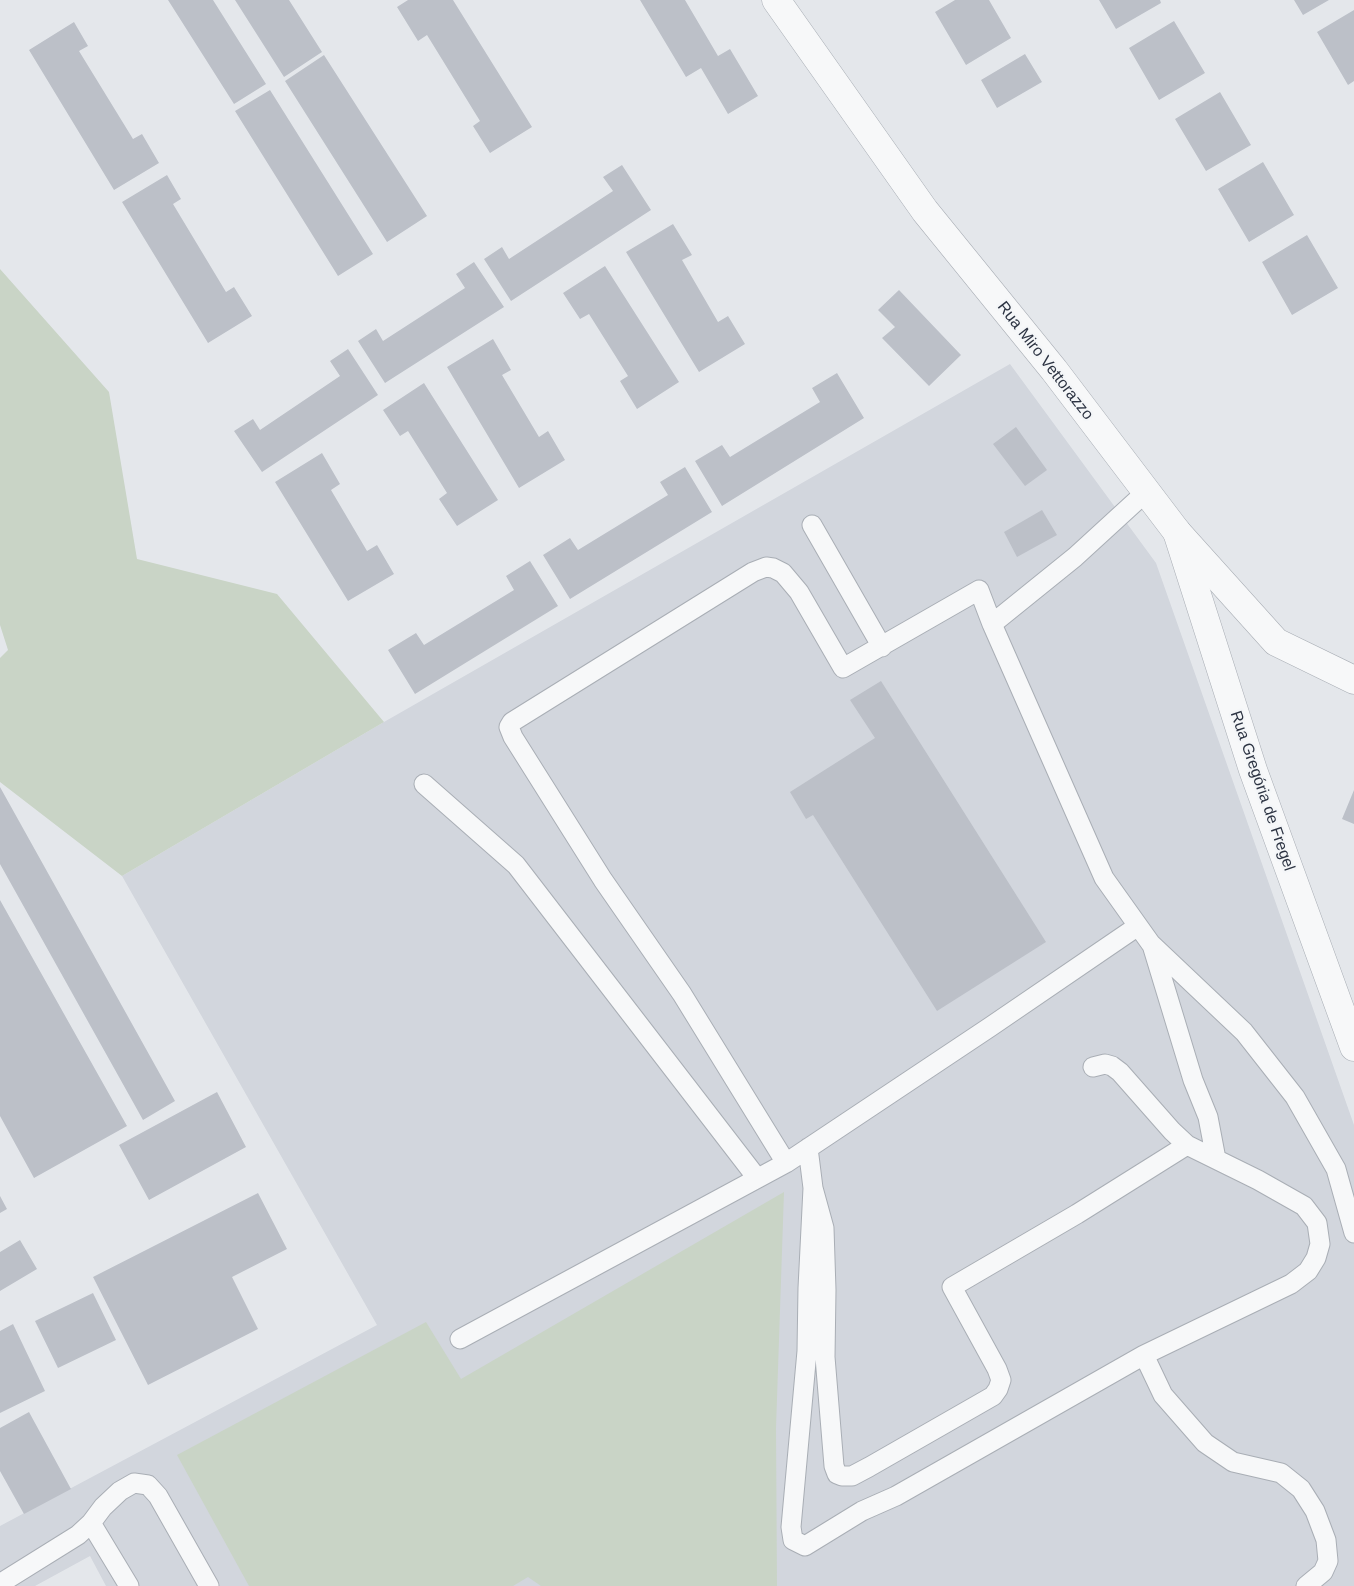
<!DOCTYPE html>
<html>
<head>
<meta charset="utf-8">
<style>
  body { margin:0 }
  canvas { display:block; background:#e4e7eb }
</style>
</head>
<body>
<canvas width="1354" height="1586"></canvas>
<script>
const c = document.querySelector('canvas').getContext('2d');
c.lineJoin = 'round';
function paint(path, color) {
  c.fillStyle = color;
  c.fill(path, 'evenodd');
}
function shape(rows) {
  const path = new Path2D();
  for (const r of rows) {
    path.moveTo(r[0], r[1]);
    for (let i = 2; i < r.length; i += 2) path.lineTo(r[i], r[i + 1]);
  }
  return path;
}
function stroke(path, color, width, dash) {
  c.strokeStyle = color;
  c.lineWidth = width;
  c.lineCap = dash ? 'butt' : 'round';
  c.setLineDash(dash || []);
  c.stroke(path);
}
function write(font, color, halo, rows, align = 'center') {
  c.font = font + ' Helvetica,sans-serif';
  c.lineWidth = 4.5;
  c.setLineDash([]);
  c.textBaseline = 'middle';
  c.strokeStyle = halo;
  c.fillStyle = color;
  for (const [text, x, y, turn = 0] of rows) {
    c.save();
    c.translate(x, y);
    c.rotate((+turn || 0) * Math.PI / 180);
    c.textAlign = isNaN(turn) ? turn : align;
    if (halo) c.strokeText(text, 0, 0);
    c.fillText(text, 0, 0);
    c.restore();
  }
}
paint(shape([
  [1010,364,1156,563,1354,1125,1354,1586,106,1586,90,1556,35,1586,0,1586,0,1526,377,1325,122,876,384,722]
]), '#d2d6dd');
paint(shape([
  [0,269,109,392,137,559,277,594,384,722,122,876,0,782,0,658,8,650,0,625],
  [784,1192,776,1428,777,1586,541,1586,528,1577,513,1586,249,1586,177,1455,426,1322,461,1379]
]), '#c9d4c6');
paint(shape([
  [168,0,213,0,266,84,234,104],
  [235,0,289,0,322,52,284,77],
  [408,0,453,0,532,127,490,153,473,126,480,121,427,35,418,41,397,7],
  [640,0,685,0,718,56,730,49,758,96,728,114,701,68,686,77],
  [955,0,989,0,1011,38,966,65,935,12],
  [1099,0,1160,0,1161,3,1116,29],
  [1294,0,1329,0,1303,15],
  [1354,10,1354,81,1348,85,1317,32],
  [1174,21,1205,73,1159,100,1129,48],
  [74,22,88,46,79,51,133,139,142,134,159,163,114,190,29,50],
  [1025,54,1042,82,997,108,981,80],
  [324,55,427,216,387,242,285,81],
  [270,90,373,254,338,276,235,111],
  [1220,92,1251,145,1206,171,1175,119],
  [1263,162,1294,215,1249,242,1218,189],
  [622,165,651,210,511,301,484,259,502,247,509,259,613,191,603,177],
  [167,175,181,199,173,204,226,292,234,287,252,316,208,343,122,202],
  [673,224,692,255,682,260,718,322,728,316,745,344,699,372,626,252],
  [1307,235,1338,288,1292,315,1262,262],
  [474,262,504,307,385,383,358,341,376,329,383,341,465,288,456,274],
  [605,266,679,382,637,409,620,381,628,376,589,314,580,319,563,293],
  [899,290,961,355,929,386,882,338,895,327,878,310],
  [493,339,511,370,502,375,539,437,548,431,565,460,519,488,447,367],
  [348,349,378,395,262,472,234,431,253,419,260,430,340,376,330,361],
  [837,373,864,418,722,506,695,461,722,445,730,457,820,402,812,388],
  [424,383,498,500,457,526,439,499,447,493,408,431,400,436,383,410],
  [1016,427,1047,470,1025,486,993,444],
  [322,453,340,484,331,490,367,551,377,545,394,574,348,601,275,482],
  [685,467,712,512,570,599,543,555,570,538,578,550,668,495,660,482],
  [1042,510,1057,535,1017,557,1004,532],
  [530,561,558,606,415,694,388,650,416,633,424,645,514,590,506,576],
  [881,681,1046,942,937,1011,813,815,806,819,790,792,875,738,850,700],
  [0,787,175,1101,143,1120,0,864],
  [1354,790,1354,824,1342,819],
  [0,900,127,1126,34,1178,0,1116],
  [217,1092,246,1147,149,1200,119,1145],
  [258,1193,287,1249,232,1277,258,1329,148,1385,93,1277],
  [0,1196,7,1209,0,1213],
  [20,1240,37,1269,0,1291,0,1252],
  [93,1293,116,1340,58,1368,35,1321],
  [13,1324,45,1391,0,1413,0,1331],
  [29,1412,71,1489,24,1514,0,1471,0,1428]
]), '#bcc0c8');
const service = shape([
  [1146,492,1075,557,992,624,1104,878,1151,944,1244,1032,1295,1097,1336,1169,1354,1233],
  [812,525,882,647],
  [424,784,516,865,757,1178],
  [1152,945,1193,1080,1208,1117,1216,1159],
  [808,1148,813,1188,824,1228,826,1290,825,1357,834,1466,837,1474,842,1476,852,1476,869,1467,993,1396,998,1389,1001,1380,997,1369,952,1287,1077,1214,1187,1145],
  [786,1163,682,994,603,880,513,737,509,727,512,722,753,572,766,567,773,568,783,573,799,592,843,668,979,590,992,624],
  [813,1188,808,1288,807,1351,791,1527,793,1540,805,1546,862,1511,896,1496,1144,1355,1291,1284,1308,1271,1316,1258,1320,1244,1317,1223,1304,1206,1258,1180,1187,1145,1172,1131,1120,1072,1112,1066,1105,1064,1093,1067],
  [460,1339,786,1163,990,1027,1138,926],
  [1144,1355,1163,1395,1205,1443,1233,1462,1281,1473,1301,1489,1315,1511,1326,1540,1328,1561,1323,1572,1306,1586],
  [91,1523,129,1586],
  [1,1583,78,1535,91,1523,103,1507,120,1491,134,1483,148,1485,158,1496,209,1586]
]);
const minor = shape([
  [1177,532,1253,770,1354,1047]
]);
const tertiary = shape([
  [776,0,925,211,1054,370,1177,532,1276,642,1354,680]
]);
stroke(service, '#a9aeb5', 21);
stroke(minor, '#a9aeb5', 29);
stroke(tertiary, '#a9aeb5', 29);
stroke(service, '#f7f8f9', 19);
stroke(minor, '#f7f8f9', 28);
stroke(tertiary, '#f7f8f9', 28);
write('16px', '#2d3443', '#f4f6f8', [
  ["Rua Miro Vettorazzo",1045,361,52],
  ["Rua Gregória de Fregel",1262,791,71]
]);
</script>
</body>
</html>
